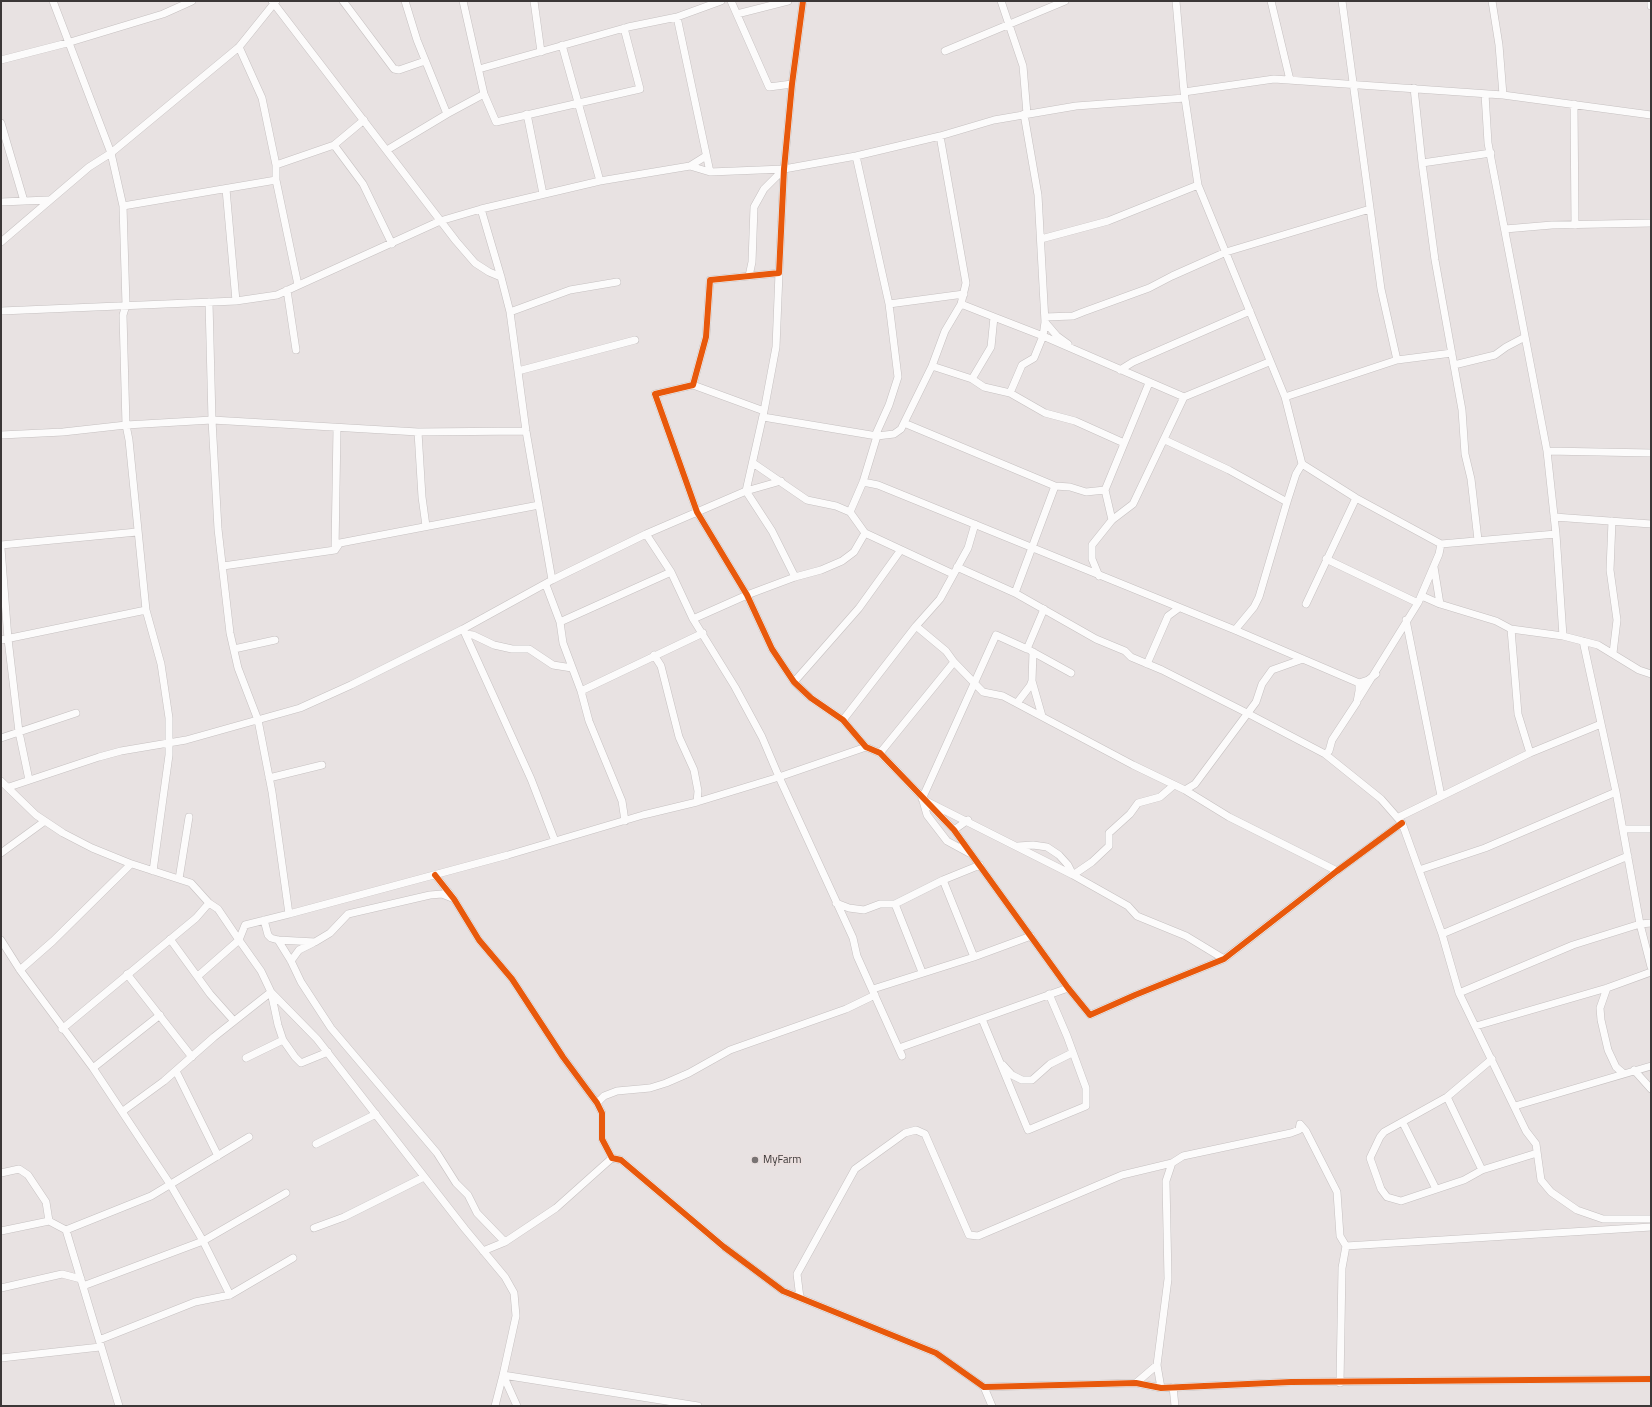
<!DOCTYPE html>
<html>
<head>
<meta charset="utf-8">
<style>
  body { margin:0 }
  #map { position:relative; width:1652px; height:1407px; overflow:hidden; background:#e8e2e2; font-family:"Titillium Web",sans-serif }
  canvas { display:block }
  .frame { position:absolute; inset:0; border:2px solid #3b3737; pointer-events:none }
</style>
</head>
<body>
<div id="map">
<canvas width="1652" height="1407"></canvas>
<div class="frame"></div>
</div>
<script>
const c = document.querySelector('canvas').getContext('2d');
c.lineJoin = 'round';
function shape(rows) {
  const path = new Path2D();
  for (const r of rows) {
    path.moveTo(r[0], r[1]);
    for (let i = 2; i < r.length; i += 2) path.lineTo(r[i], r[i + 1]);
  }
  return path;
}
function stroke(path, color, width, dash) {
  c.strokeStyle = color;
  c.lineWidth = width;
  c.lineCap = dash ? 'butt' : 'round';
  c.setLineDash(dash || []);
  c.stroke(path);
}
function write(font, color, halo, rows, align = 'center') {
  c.font = font + ' "Titillium Web",sans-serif';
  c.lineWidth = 4;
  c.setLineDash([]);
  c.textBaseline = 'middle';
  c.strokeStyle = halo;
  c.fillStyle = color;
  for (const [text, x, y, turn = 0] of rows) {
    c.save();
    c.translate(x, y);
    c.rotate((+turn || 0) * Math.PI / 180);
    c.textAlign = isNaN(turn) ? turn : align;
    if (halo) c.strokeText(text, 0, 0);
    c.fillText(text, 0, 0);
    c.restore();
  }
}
const street = shape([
  [53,1,111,153,123,206,126,305,123,315,126,425,129,440,146,610,161,664,169,718,169,755,153,871],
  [272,1,456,241,475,263,489,272,501,277],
  [343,1,394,69,399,70,425,61],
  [405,1,417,40,447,114],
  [463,1,484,94,496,122,640,89,624,28],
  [534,1,541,52],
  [731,1,769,87,792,84],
  [803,1,792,84,784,169,779,273,710,280,706,337,693,385,655,394,697,512,747,595,772,649,794,682,811,698,843,720,866,747,880,753,954,830,1068,988,1090,1015,1135,995,1224,959,1337,871,1402,823],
  [1001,1,1023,66,1027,114],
  [1176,1,1184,92,1198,185,1285,397,1302,464,1356,498,1441,544,1556,534],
  [1271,1,1290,80],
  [1342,1,1381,289,1397,360],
  [1492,1,1499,45,1503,95],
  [1651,1,1651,6],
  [737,14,788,1],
  [677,17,710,172],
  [562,45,600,181],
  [239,47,262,98,276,165,276,180,298,285],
  [945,51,1065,1],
  [1,60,67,43,163,14,192,1],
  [479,69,628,27,677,17,721,1],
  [1414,88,1422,163,1435,260,1462,410,1465,454,1471,479,1478,540],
  [1184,92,1274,79,1503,95,1651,115],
  [1485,94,1488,143,1547,451,1556,534,1563,636],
  [1574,104,1575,225],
  [527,114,543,194],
  [1,123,24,201],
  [334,145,363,184,392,244],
  [387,150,447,114,484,94],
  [856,156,889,304,898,377,889,405,875,436],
  [1422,163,1491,153],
  [276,165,334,145,364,120],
  [690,166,706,156],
  [226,189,236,301],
  [1,202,48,200],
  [123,206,276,180],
  [481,209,501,277,510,312,526,431,552,580],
  [1505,229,1552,225,1651,223],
  [1041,239,1108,221,1198,185],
  [1,242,89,167,111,153,239,47,276,1],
  [779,273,776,347,764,411,746,491,772,531,795,577],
  [749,276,752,262,754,207,764,189,784,169],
  [287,290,296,350],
  [209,302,212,420,218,529,230,633,238,668,258,720,272,792,289,914,245,925,239,940,261,971,271,992,317,1039,465,1229,505,1277,514,1293,516,1316,503,1375,698,1406],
  [889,304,964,294],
  [961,304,994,317,991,347,972,379],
  [1,311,236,301,277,295,440,221,481,209,600,181,690,166,710,172,784,169,856,156,940,136,994,120,1076,106,1185,98],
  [510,312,570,290,617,282],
  [994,317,1043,336,1184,397,1269,362],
  [1045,317,1073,316,1083,312,1149,288,1172,276,1226,252,1370,209],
  [1045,322,1057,336,1068,344],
  [1454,365,1495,355,1506,347,1525,337],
  [932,366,972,379,984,387,1010,393,1045,413,1075,421,1124,443],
  [1120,370,1133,362,1250,311],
  [518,371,635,340],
  [693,385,764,411],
  [1010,393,1022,365,1034,358,1043,336,1045,322,1038,195,1024,114],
  [1285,397,1397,360,1452,353],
  [763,417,877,436,894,434,901,429,932,366,945,331,961,304,966,283,940,136],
  [904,423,1055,486,1070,487,1086,492,1105,490,1149,383],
  [418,432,422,497,426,526],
  [1,435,63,432,126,425,212,420,418,432,526,431],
  [1165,440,1229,470,1287,502],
  [1547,451,1651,453],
  [753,463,807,500,836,506,850,512,865,533,953,574],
  [863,482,878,485,1235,630,1359,683,1368,680,1376,674],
  [1105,490,1112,520],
  [850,512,863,482,877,436],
  [1554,517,1651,524],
  [1612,521,1610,570,1617,620,1613,653],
  [975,524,968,548,940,599,916,626,946,651,954,662,983,692,1003,696,1133,765,1185,790,1229,817,1337,871],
  [646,534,671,572,693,619,735,687,762,737,779,777,853,938,857,956,902,1056],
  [1,545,137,532],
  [1,548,8,639,19,732,29,780],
  [335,550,337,428],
  [1326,559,1418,603],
  [223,566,335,550,340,543,539,505],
  [957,567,1015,593,1096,639,1125,651,1131,657,1162,670,1247,713,1325,754,1329,751,1332,740,1357,702,1359,691,1359,683],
  [1434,567,1440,604],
  [1099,576,1092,559,1092,545,1112,520,1133,504,1184,397],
  [546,585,560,622,563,643,581,691,589,721,622,801,625,821],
  [1015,593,1055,486],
  [1422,596,1440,604,1496,621,1511,629,1563,636,1598,645,1639,670,1651,674],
  [1306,604,1356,498],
  [1044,609,1027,649,996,635,922,799,1073,875,1128,906,1137,916,1186,936,1224,959],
  [693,619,747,595,795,577,821,570,842,561,854,552,865,533],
  [1406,620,1441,796],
  [560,622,671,572],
  [463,629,531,779,555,841],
  [1511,629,1518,714,1530,753],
  [1235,630,1254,607,1259,597,1287,502,1296,474,1302,464],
  [466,634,473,635,494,645,512,649,529,649,553,665,572,668],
  [1,640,146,610],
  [1583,641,1616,792,1640,924,1651,967],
  [234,649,275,640],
  [1031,651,1071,673],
  [654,655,661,666,679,737,694,770,698,791,697,802],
  [1147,664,1168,616,1179,608],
  [1032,681,1042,716],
  [794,682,859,608,900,551],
  [581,691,703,633],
  [1359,698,1418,603,1439,554,1441,544],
  [1017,703,1030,686,1032,681,1033,652],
  [843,720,916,626],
  [1,738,76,713],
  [880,753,954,662],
  [1325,754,1381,799,1402,823,1442,934,1459,993,1526,1131,1536,1144,1541,1180,1551,1192,1577,1210,1603,1219,1651,1219],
  [269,778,322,765],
  [1,781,36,815,63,833,92,848,129,863,191,883,209,903,218,909,239,940,198,976],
  [9,787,99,757,121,751,186,740,300,708,351,685,463,629,552,580,646,534,746,491,781,481],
  [1185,790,1195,784,1256,702,1262,684,1272,670,1303,659],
  [923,801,927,815,947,841,969,853],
  [1399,817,1530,753,1601,724],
  [1623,829,1651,829],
  [954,830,968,820],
  [1018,846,1033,845,1047,847,1059,855,1068,865,1073,875,1092,862,1109,846,1109,833,1130,814,1138,803,1160,797,1174,785],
  [1,853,45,821],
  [1419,870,1485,848,1616,792],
  [435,875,454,899,479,940,512,979,563,1057,597,1103,602,1113,602,1139,612,1158,621,1160,724,1247,783,1291,936,1353,984,1387,1136,1383,1161,1388,1291,1382,1651,1379],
  [179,879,189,817],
  [943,880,974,957],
  [836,903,849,908,864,910,880,904,895,904,943,880,980,865],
  [895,904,922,972],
  [289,914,508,855,643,815,697,802,779,777,866,747],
  [264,920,268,935,271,938,278,940,315,942,330,933,348,914,430,895,442,894,452,898],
  [1442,934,1628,856],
  [170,939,210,994,234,1021],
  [1,940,20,970,93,1068,170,1184,203,1241,230,1295],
  [278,940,291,961,301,982,331,1028,437,1153,456,1183,468,1195,477,1213,505,1242],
  [291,961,299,950,313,943],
  [20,970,53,941,131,864],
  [127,974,192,1057],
  [1607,988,1600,1008,1601,1020,1608,1050,1616,1067,1623,1073],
  [873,989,974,957,1031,936],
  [1459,993,1573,945,1640,924,1651,923],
  [982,1019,1028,1130,1086,1106,1086,1088,1067,1036,1049,994],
  [1476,1026,1607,988,1651,972],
  [62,1029,196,918,209,903],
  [899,1048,1068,988],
  [246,1058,283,1040],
  [1492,1059,1447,1097,1384,1132,1380,1137,1370,1158,1381,1189,1387,1197,1401,1201,1464,1180,1482,1170,1537,1153],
  [1003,1065,1012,1075,1022,1080,1032,1080,1050,1064,1072,1053],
  [93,1068,160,1015],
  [1634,1070,1651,1089],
  [176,1071,218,1156],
  [1447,1097,1482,1170],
  [597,1103,604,1096,617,1091,650,1088,666,1083,689,1073,730,1050,846,1009,875,995],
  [1515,1106,1651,1066],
  [123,1111,164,1081,214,1037,271,992,278,1025,283,1040,295,1057,301,1063,328,1052],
  [1403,1123,1436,1189],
  [316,1144,376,1114],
  [1,1173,19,1169,28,1175,46,1202,49,1221],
  [314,1228,344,1217,424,1177],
  [66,1230,151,1196,249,1137],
  [1,1231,49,1221,66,1230,119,1406],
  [483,1251,505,1242,556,1208,612,1158],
  [83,1286,203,1241,286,1193],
  [1,1288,62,1274,81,1279],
  [800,1298,797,1274,855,1169,905,1133,916,1130,925,1134,969,1235,978,1236,1122,1175,1172,1163],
  [99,1340,195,1302,230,1295,293,1258],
  [1,1358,100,1347],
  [503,1375,517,1406],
  [1136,1383,1157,1365],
  [1340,1383,1342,1268,1346,1246],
  [984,1387,992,1406],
  [1173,1387,1175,1406],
  [1161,1388,1157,1365,1168,1279,1166,1181,1172,1163,1183,1156,1291,1133,1299,1130,1300,1124,1306,1131,1337,1192,1340,1236,1346,1246,1651,1227],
  [495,1406,503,1375]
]);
stroke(street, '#c5c0c0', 8);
stroke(street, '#fcfbfb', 7);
stroke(shape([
  [803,1,792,84,784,169,779,273,710,280,706,337,693,385,655,394,697,512,747,595,772,649,794,682,811,698,843,720,866,747,880,753,954,830,1068,988,1090,1015,1135,995,1224,959,1337,871,1402,823],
  [435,875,454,899,479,940,512,979,563,1057,597,1103,602,1113,602,1139,612,1158,621,1160,724,1247,783,1291,936,1353,984,1387,1136,1383,1161,1388,1291,1382,1651,1379]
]), '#e8590c', 6);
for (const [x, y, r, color] of [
  [755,1160,4,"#787373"]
]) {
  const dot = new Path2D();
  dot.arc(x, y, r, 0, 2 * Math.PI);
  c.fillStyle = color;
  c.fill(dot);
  stroke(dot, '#ebe0df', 1.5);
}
write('11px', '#3b3737', '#ebe0df', [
  ["MyFarm",763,1160]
], 'left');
</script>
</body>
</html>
